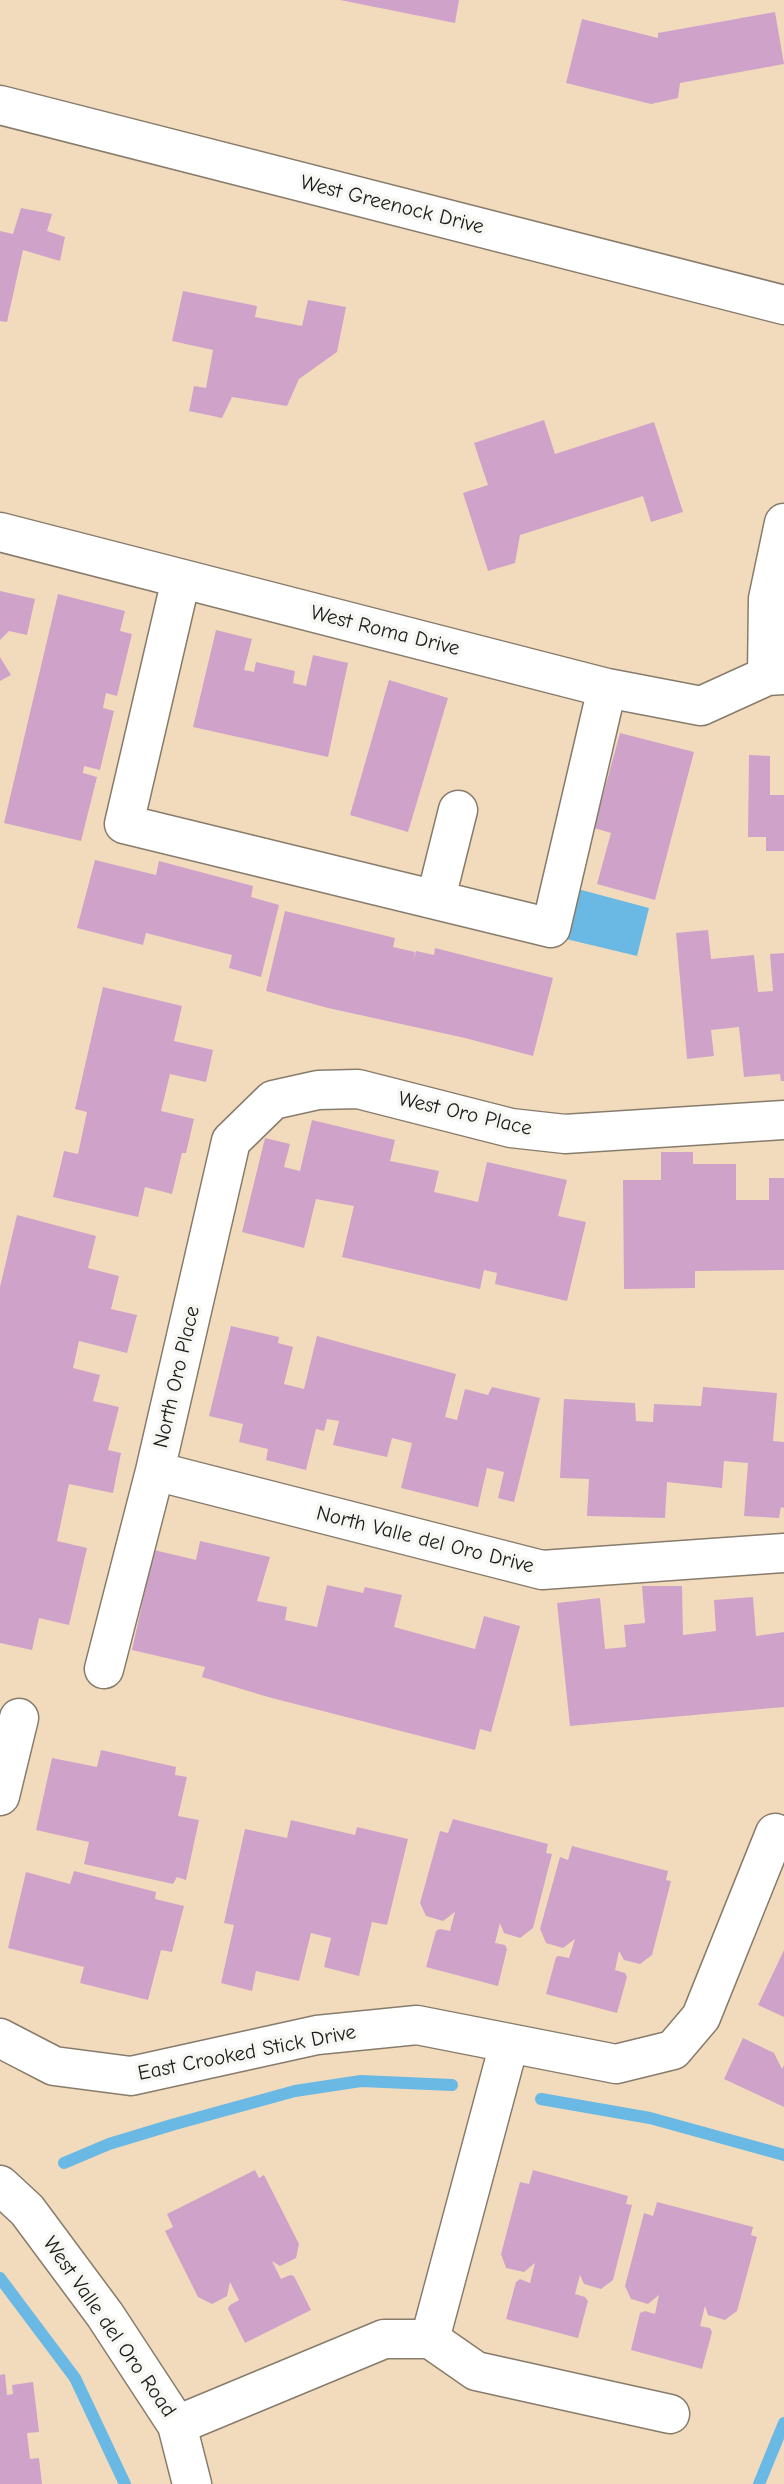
<!DOCTYPE html>
<html>
<head>
<meta charset="utf-8">
<style>
  body { margin:0 }
  canvas { display:block; background:#f2dbbc }
</style>
</head>
<body>
<canvas width="784" height="2484"></canvas>
<script>
const c = document.querySelector('canvas').getContext('2d');
c.lineJoin = 'round';
function paint(path, color) {
  c.fillStyle = color;
  c.fill(path, 'evenodd');
}
function shape(rows) {
  const path = new Path2D();
  for (const r of rows) {
    path.moveTo(r[0], r[1]);
    for (let i = 2; i < r.length; i += 2) path.lineTo(r[i], r[i + 1]);
  }
  return path;
}
function stroke(path, color, width, dash) {
  c.strokeStyle = color;
  c.lineWidth = width;
  c.lineCap = dash ? 'butt' : 'round';
  c.setLineDash(dash || []);
  c.stroke(path);
}
function write(font, color, halo, rows, align = 'center') {
  c.font = font + ' "Comic Neue",sans-serif';
  c.lineWidth = 7;
  c.setLineDash([]);
  c.textBaseline = 'middle';
  c.strokeStyle = halo;
  c.fillStyle = color;
  for (const [text, x, y, turn = 0] of rows) {
    c.save();
    c.translate(x, y);
    c.rotate((+turn || 0) * Math.PI / 180);
    c.textAlign = isNaN(turn) ? turn : align;
    if (halo) c.strokeText(text, 0, 0);
    c.fillText(text, 0, 0);
    c.restore();
  }
}
paint(shape([
  [574,888,649,908,637,956,562,938]
]), '#6ab9e4');
stroke(shape([
  [541,2099,650,2118,784,2155],
  [64,2163,109,2144,175,2124,295,2091,361,2081,452,2085],
  [0,2278,75,2378,125,2484],
  [759,2484,784,2423]
]), '#6ab9e4', 12);
paint(shape([
  [340,0,459,0,455,23],
  [775,12,784,64,680,83,678,98,651,104,566,83,582,19,658,38,658,33],
  [21,208,52,214,47,231,65,237,60,261,23,250,7,322,0,321,0,231,13,234],
  [183,291,257,306,255,317,302,326,308,300,346,307,337,352,299,379,287,406,232,397,222,418,189,411,194,386,206,388,213,350,172,341],
  [544,420,555,454,654,422,683,512,651,522,643,496,520,535,515,563,488,571,463,493,488,485,474,443],
  [0,591,35,599,27,635,9,631,0,640],
  [58,594,125,611,120,631,132,634,117,696,106,693,103,708,114,711,100,770,84,766,83,773,97,777,81,841,4,823],
  [216,630,252,639,244,670,254,672,256,662,295,671,293,683,306,686,313,655,348,663,328,757,193,727],
  [0,657,11,675,0,681],
  [389,680,448,698,408,832,350,815],
  [620,733,694,752,655,900,597,884,611,833,594,828],
  [749,755,770,756,770,795,784,795,784,851,766,851,766,837,748,837],
  [95,860,156,875,159,861,253,886,251,897,279,905,261,977,229,968,232,955,146,933,143,945,77,928],
  [285,911,395,938,393,947,415,952,413,961,416,951,434,955,435,948,553,978,533,1056,465,1038,328,1008,266,991],
  [708,930,711,959,754,955,758,992,773,991,770,954,784,953,784,1081,781,1081,780,1074,744,1077,739,1027,711,1030,714,1056,687,1059,676,933],
  [103,987,182,1006,174,1041,213,1050,206,1082,170,1074,161,1111,194,1119,186,1153,182,1153,172,1194,145,1187,138,1217,53,1197,64,1151,78,1154,87,1112,75,1109],
  [312,1120,395,1140,390,1161,439,1171,434,1192,478,1202,487,1162,567,1180,558,1216,586,1222,567,1301,495,1284,497,1273,484,1270,480,1289,342,1257,354,1206,337,1203,316,1199,304,1248,242,1232,265,1138,290,1144,284,1167,300,1171],
  [661,1152,693,1152,693,1164,736,1164,736,1200,769,1200,769,1178,784,1178,784,1270,695,1271,695,1288,624,1289,623,1180,661,1180],
  [17,1215,96,1236,88,1268,119,1276,111,1309,137,1315,127,1353,79,1341,73,1368,100,1375,93,1401,119,1407,108,1450,121,1453,113,1493,69,1484,57,1541,87,1548,69,1625,39,1618,32,1650,0,1643,0,1287],
  [231,1326,279,1337,278,1343,293,1347,284,1384,304,1389,317,1336,456,1374,445,1417,457,1420,465,1389,488,1395,492,1387,540,1398,514,1502,498,1498,504,1472,487,1468,478,1507,401,1488,412,1443,392,1438,387,1457,333,1445,339,1421,327,1419,324,1431,316,1429,306,1470,266,1460,268,1449,239,1442,243,1424,209,1416],
  [703,1387,777,1393,773,1441,784,1442,784,1508,781,1507,779,1518,744,1516,748,1463,724,1461,722,1488,667,1482,665,1518,587,1516,589,1479,560,1478,564,1399,635,1403,636,1421,653,1422,654,1404,701,1406],
  [200,1541,270,1557,257,1601,287,1607,285,1620,317,1627,327,1585,363,1593,365,1587,402,1595,394,1627,475,1649,484,1616,520,1626,491,1732,480,1729,475,1750,268,1697,202,1677,205,1667,132,1650,154,1550,196,1560],
  [642,1586,682,1586,683,1635,716,1631,714,1600,753,1597,756,1636,784,1632,784,1707,570,1726,557,1603,600,1598,605,1649,626,1647,624,1625,645,1623],
  [101,1750,176,1767,175,1775,187,1777,178,1816,199,1820,186,1880,177,1877,173,1884,84,1864,89,1842,36,1830,52,1758,97,1767],
  [453,1819,548,1844,546,1853,552,1854,533,1928,520,1938,504,1933,500,1923,495,1943,505,1945,507,1949,498,1986,426,1967,436,1931,440,1929,450,1931,455,1912,443,1921,426,1916,420,1903,440,1831,448,1833],
  [291,1820,355,1835,357,1827,408,1839,387,1925,372,1922,359,1976,324,1967,331,1938,311,1933,299,1981,256,1971,252,1991,221,1983,234,1925,224,1923,245,1829,287,1838],
  [572,1846,668,1871,666,1880,671,1881,652,1955,640,1964,624,1960,619,1951,615,1970,625,1973,627,1977,617,2013,546,1994,556,1957,559,1956,569,1958,575,1939,563,1948,546,1943,540,1929,560,1857,568,1860],
  [74,1871,156,1892,155,1899,184,1906,172,1952,161,1950,148,2000,80,1983,84,1967,8,1948,26,1872,70,1884],
  [784,1950,784,2017,758,2005],
  [743,2038,774,2053,782,2069,784,2065,784,2107,724,2079],
  [255,2170,259,2178,264,2175,299,2244,296,2258,280,2266,272,2261,281,2279,290,2275,294,2276,311,2310,245,2343,228,2309,230,2305,239,2300,230,2282,227,2296,212,2304,198,2297,165,2231,173,2227,167,2214],
  [533,2170,628,2196,626,2204,632,2205,613,2280,601,2289,584,2284,580,2275,575,2294,585,2297,588,2301,578,2338,506,2319,516,2282,520,2279,530,2283,535,2263,524,2272,506,2268,501,2254,520,2182,529,2184],
  [657,2202,753,2227,751,2235,757,2237,737,2311,725,2320,708,2315,705,2306,700,2326,710,2328,712,2332,702,2369,631,2350,640,2313,645,2311,655,2314,659,2295,648,2304,631,2299,625,2286,644,2213,653,2216],
  [5,2374,7,2395,13,2394,12,2385,33,2382,39,2432,27,2433,30,2459,39,2458,42,2484,0,2484,0,2375]
]), '#cfa2ca');
const minor = shape([
  [0,105,784,305],
  [0,532,607,688,701,706,767,676,784,675],
  [181,579,124,824,551,928,607,688],
  [767,676,768,599,784,523],
  [436,898,458,810],
  [155,1471,542,1570,784,1553],
  [104,1669,155,1471,231,1141,273,1100,318,1090,358,1089,511,1128,565,1134,784,1120],
  [0,1796,19,1718],
  [0,2038,54,2066,131,2076,317,2035,417,2025,616,2064,673,2050,701,2017,775,1833],
  [430,2339,509,2044],
  [177,2425,384,2339,430,2339,476,2371,670,2414]
]);
const tertiary = shape([
  [0,2185,27,2210,105,2315,177,2425,192,2484]
]);
stroke(minor, '#877c6c', 41);
stroke(tertiary, '#877c6c', 41);
stroke(minor, '#fff', 38);
stroke(tertiary, '#fff', 38);
write('21px', '#1c1c1c', '#f6f6f2', [
  ["West Greenock Drive",392,205,14],
  ["West Roma Drive",385,631,14],
  ["West Oro Place",465,1114,13],
  ["North Oro Place",177,1377,-77],
  ["North Valle del Oro Drive",425,1540,14],
  ["East Crooked Stick Drive",247,2053,-11],
  ["West Valle del Oro Road",109,2327,55]
]);
</script>
</body>
</html>
